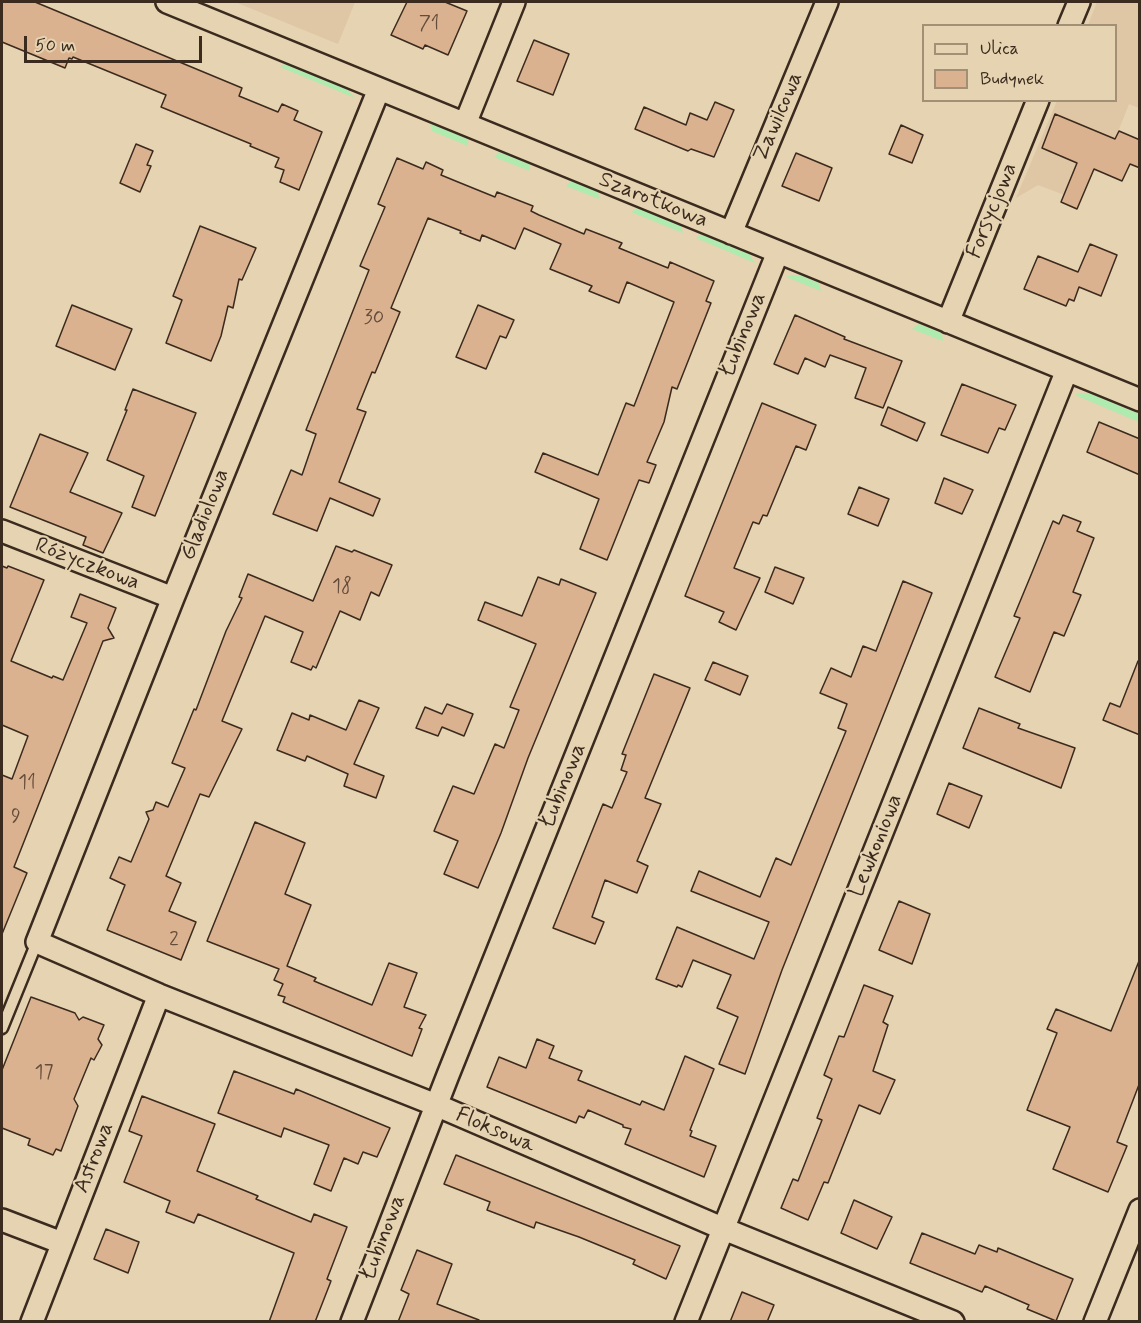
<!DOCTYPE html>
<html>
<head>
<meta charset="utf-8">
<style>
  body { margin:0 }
  #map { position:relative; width:1141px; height:1323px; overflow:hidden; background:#e5d3b1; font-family:Mynerve,sans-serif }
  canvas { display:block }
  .frame { position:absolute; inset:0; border:3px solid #3b2a1e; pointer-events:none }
  .legend { position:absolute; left:922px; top:24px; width:195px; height:78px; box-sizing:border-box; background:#e5d3b1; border:2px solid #a18f76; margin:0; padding:8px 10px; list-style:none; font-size:18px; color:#3b2a1e }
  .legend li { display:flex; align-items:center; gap:12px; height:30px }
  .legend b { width:30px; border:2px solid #a18f76 }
  .scale { position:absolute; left:24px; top:36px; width:178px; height:27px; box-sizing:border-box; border:3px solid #3b2a1e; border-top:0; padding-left:8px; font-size:18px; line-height:21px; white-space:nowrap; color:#3b2a1e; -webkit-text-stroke:4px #e5d3b1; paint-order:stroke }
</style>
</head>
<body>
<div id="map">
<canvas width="1141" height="1323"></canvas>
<div class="frame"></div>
<ul class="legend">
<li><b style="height:8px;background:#e5d3b1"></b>Ulica</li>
<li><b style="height:16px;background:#dbb28f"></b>Budynek</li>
</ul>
<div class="scale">50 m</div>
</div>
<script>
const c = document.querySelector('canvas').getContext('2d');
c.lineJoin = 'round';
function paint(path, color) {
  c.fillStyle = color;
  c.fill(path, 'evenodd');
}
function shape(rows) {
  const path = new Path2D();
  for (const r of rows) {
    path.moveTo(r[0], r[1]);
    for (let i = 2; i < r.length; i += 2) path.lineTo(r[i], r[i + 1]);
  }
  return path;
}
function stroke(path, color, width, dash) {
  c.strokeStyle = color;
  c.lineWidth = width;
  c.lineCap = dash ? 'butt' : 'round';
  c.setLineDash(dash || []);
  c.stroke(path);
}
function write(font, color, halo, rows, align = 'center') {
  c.font = font + ' Mynerve,sans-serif';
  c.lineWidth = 4.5;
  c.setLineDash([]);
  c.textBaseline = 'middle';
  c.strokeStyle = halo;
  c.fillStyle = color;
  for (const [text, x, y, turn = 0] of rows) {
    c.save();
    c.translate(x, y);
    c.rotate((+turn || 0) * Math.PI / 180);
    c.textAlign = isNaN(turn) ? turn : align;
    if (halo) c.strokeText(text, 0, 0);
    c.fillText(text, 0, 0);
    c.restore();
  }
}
paint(shape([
  [235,2,355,2,338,44],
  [1097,2,1139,2,1139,108,1129,104,1102,172,1094,170,1087,185,1076,181,1070,197,1038,185,1016,198,1057,101,1116,100,1116,26,1088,25]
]), '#dfc6a4');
paint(shape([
  [285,64,347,89,355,98,280,67],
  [430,123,468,139,468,146,432,131],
  [499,152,529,164,530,171,494,157],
  [572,181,598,192,599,199,566,186],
  [637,208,681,226,683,233,631,212],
  [702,234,749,254,755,263,696,238],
  [791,275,802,276,819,283,821,291,786,277],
  [919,324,942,333,943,341,912,329],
  [1080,393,1092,394,1139,414,1139,422,1075,395]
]), '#afeaaf');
const building = shape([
  [2,2,35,2,242,88,239,96,278,112,282,104,298,111,294,120,322,132,299,190,280,182,284,170,275,167,279,158,250,146,251,144,161,107,166,95,73,57,72,59,69,58,65,68,2,42,2,2],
  [407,2,445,2,467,11,448,55,425,45,423,49,391,35,407,2],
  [534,40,569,54,553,95,517,81,534,40],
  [715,102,734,110,714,157,691,149,688,151,635,129,644,107,686,125,690,113,707,120,715,102],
  [1055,114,1115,139,1119,131,1140,140,1140,168,1130,164,1122,181,1094,169,1077,209,1061,202,1077,163,1042,148,1055,114],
  [901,125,923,135,912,163,889,154,901,125],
  [136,144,153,151,147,165,151,166,140,192,120,183,136,144],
  [796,153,832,168,819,201,782,186,796,153],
  [397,158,423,169,426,162,443,170,441,175,458,182,495,197,497,192,533,206,531,211,539,215,584,234,586,229,622,243,619,248,668,268,670,262,714,281,706,301,711,303,677,389,672,387,664,422,647,462,656,465,649,483,639,480,607,560,580,549,599,499,535,472,543,453,598,475,626,403,634,406,674,302,627,282,619,303,589,291,592,286,550,269,561,244,524,228,515,249,482,235,480,241,460,233,461,231,428,218,391,308,400,312,375,373,372,372,357,409,366,412,339,482,380,499,373,516,330,498,317,531,273,514,291,470,302,475,316,434,306,430,369,270,360,266,385,207,378,204,397,158],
  [200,226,256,248,242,280,239,279,233,308,228,306,221,336,211,361,166,343,182,300,173,296,200,226],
  [1090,244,1117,255,1101,296,1079,287,1074,301,1069,299,1066,306,1024,289,1038,256,1078,272,1090,244],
  [72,305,132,329,115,370,56,346,72,305],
  [478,305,514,320,506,338,500,336,486,369,456,357,478,305],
  [795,315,845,337,844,339,902,361,883,408,855,398,866,368,830,355,825,367,805,358,798,374,774,364,795,315],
  [962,384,1016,405,1005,430,999,428,988,453,941,435,962,384],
  [133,389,196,413,155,516,132,507,144,476,107,460,127,410,125,410,133,389],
  [762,403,816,425,806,450,796,446,767,516,763,515,759,524,753,522,734,568,760,578,736,630,719,622,724,612,685,596,762,403],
  [888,407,925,423,917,441,881,425,888,407],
  [1099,422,1140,439,1140,475,1087,452,1099,422],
  [40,434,88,453,70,492,122,513,103,553,83,545,86,537,10,507,40,434],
  [944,478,973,490,962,514,935,503,944,478],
  [859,487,889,499,878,526,848,514,859,487],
  [1063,515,1081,522,1077,531,1094,538,1073,592,1081,595,1064,636,1054,632,1030,692,995,677,1020,618,1014,616,1031,575,1053,521,1059,524,1063,515],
  [336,546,352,552,354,550,392,565,379,596,371,592,360,620,340,611,316,668,313,666,311,670,291,662,303,632,265,616,222,721,242,729,209,797,200,794,166,876,181,883,169,911,196,922,181,960,107,930,125,885,110,878,119,857,131,862,149,819,146,812,153,810,156,802,168,807,185,768,172,763,194,709,196,710,226,631,242,598,239,597,248,574,313,601,336,546],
  [2,566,7,568,8,566,44,580,11,661,52,678,53,676,63,680,87,623,71,617,80,594,116,608,108,628,114,638,103,641,14,867,27,873,2,934,2,775,12,779,28,736,2,725,2,566],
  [775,567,804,578,793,604,765,592,775,567],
  [538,577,559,585,561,579,596,593,528,758,501,833,478,888,444,874,458,841,434,831,453,786,474,794,495,744,504,748,519,710,510,707,536,644,478,620,485,602,522,616,538,577],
  [903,581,932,593,782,970,745,1074,719,1064,738,1017,717,1008,731,975,693,960,682,987,678,985,677,987,656,979,677,927,754,959,769,922,691,891,699,871,760,897,776,858,791,865,846,731,838,728,847,704,820,693,831,668,851,677,863,646,876,651,903,581],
  [1138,661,1140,661,1140,735,1103,720,1110,703,1120,707,1138,661],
  [713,662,748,676,740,695,705,680,713,662],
  [654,674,690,688,645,798,661,804,637,861,648,866,637,893,605,880,592,917,604,922,595,944,553,928,603,804,612,808,627,772,621,770,626,755,622,754,654,674],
  [359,700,379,708,354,764,384,776,376,798,344,786,348,774,307,756,305,761,277,750,292,713,309,720,310,715,346,730,359,700],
  [447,704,473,714,464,736,442,727,438,736,416,728,425,707,442,714,447,704],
  [979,708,1020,724,1018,728,1075,748,1061,788,963,748,979,708],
  [949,783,982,796,969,828,937,814,949,783],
  [255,822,305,843,285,894,311,905,287,966,316,978,314,981,372,1005,389,963,417,973,404,1007,426,1015,419,1028,422,1029,412,1056,283,1002,285,997,278,995,283,984,274,980,279,969,207,941,255,822],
  [899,901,930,914,912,964,879,950,899,901],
  [1139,961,1140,1082,1117,1142,1127,1146,1108,1192,1053,1169,1070,1127,1027,1110,1057,1033,1047,1029,1056,1009,1111,1031,1139,961],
  [864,985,893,996,883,1022,888,1025,873,1071,895,1080,880,1114,859,1105,828,1183,824,1182,808,1220,781,1208,793,1179,798,1181,822,1120,817,1118,832,1079,824,1075,839,1036,844,1037,864,985],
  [31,997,75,1013,79,1020,83,1017,104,1025,98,1039,102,1045,94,1060,91,1058,74,1099,78,1106,61,1151,56,1149,53,1155,28,1145,30,1139,2,1128,2,1070,31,997],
  [537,1039,554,1046,549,1058,582,1071,578,1080,640,1105,642,1101,664,1110,685,1056,714,1069,690,1130,692,1131,690,1136,716,1146,704,1177,625,1144,631,1129,623,1127,623,1125,588,1110,584,1118,579,1116,576,1123,487,1087,499,1057,526,1068,537,1039],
  [234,1071,294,1094,296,1089,390,1128,377,1157,363,1152,358,1164,344,1158,331,1191,314,1184,329,1145,284,1128,281,1137,218,1113,234,1071],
  [142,1096,215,1124,197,1171,258,1196,256,1199,311,1222,314,1214,347,1227,327,1279,331,1281,315,1322,269,1322,294,1253,198,1214,194,1223,166,1212,170,1201,124,1182,142,1136,129,1131,142,1096],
  [456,1155,680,1246,666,1279,633,1264,635,1260,579,1237,536,1222,534,1228,487,1210,490,1202,444,1184,456,1155],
  [854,1200,892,1217,877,1249,841,1233,854,1200],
  [106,1229,139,1242,128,1273,94,1259,106,1229],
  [922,1233,975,1254,979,1245,997,1252,998,1248,1073,1279,1056,1321,1027,1309,1029,1305,985,1286,982,1292,910,1263,922,1233],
  [417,1250,452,1264,437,1304,479,1320,478,1322,398,1322,409,1294,401,1290,417,1250],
  [742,1292,774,1305,767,1322,730,1322,742,1292]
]);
paint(building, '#dbb28f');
stroke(building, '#3b2a1e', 1.5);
const service = shape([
  [2,1028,37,942]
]);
const minor = shape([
  [167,2,1140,400],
  [1069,26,1079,2],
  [379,89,173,598,37,942,159,995,436,1105,724,1229,953,1322],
  [465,124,514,2],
  [731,233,827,2],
  [948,322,1038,100],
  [2,531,173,598],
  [2,1220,62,1243],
  [32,1322,159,995],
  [352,1322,448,1075,778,252],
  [686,1322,1067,370],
  [1095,1322,1140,1210]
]);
stroke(service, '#3b2a1e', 15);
stroke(minor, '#3b2a1e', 26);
stroke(service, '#e5d3b1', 10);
stroke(minor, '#e5d3b1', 21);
write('20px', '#634c3a', null, [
  ["71",429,25],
  ["30",374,319],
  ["18",342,588],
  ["11",27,784],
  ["9",16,818],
  ["2",174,941],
  ["17",44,1074]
]);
write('22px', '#3b2a1e', '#e5d3b1', [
  ["Zawilcowa",779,117,-67],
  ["Szarotkowa",653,201,22],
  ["Forsycjowa",993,211,-68],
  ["Łubinowa",744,335,-68],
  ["Gladiolowa",206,515,-68],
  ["Różyczkowa",87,565,21],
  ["Łubinowa",564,786,-68],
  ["Lewkoniowa",877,846,-68],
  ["Floksowa",495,1131,23],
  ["Astrowa",95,1158,-69],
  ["Łubinowa",384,1238,-69]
]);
</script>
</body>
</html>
